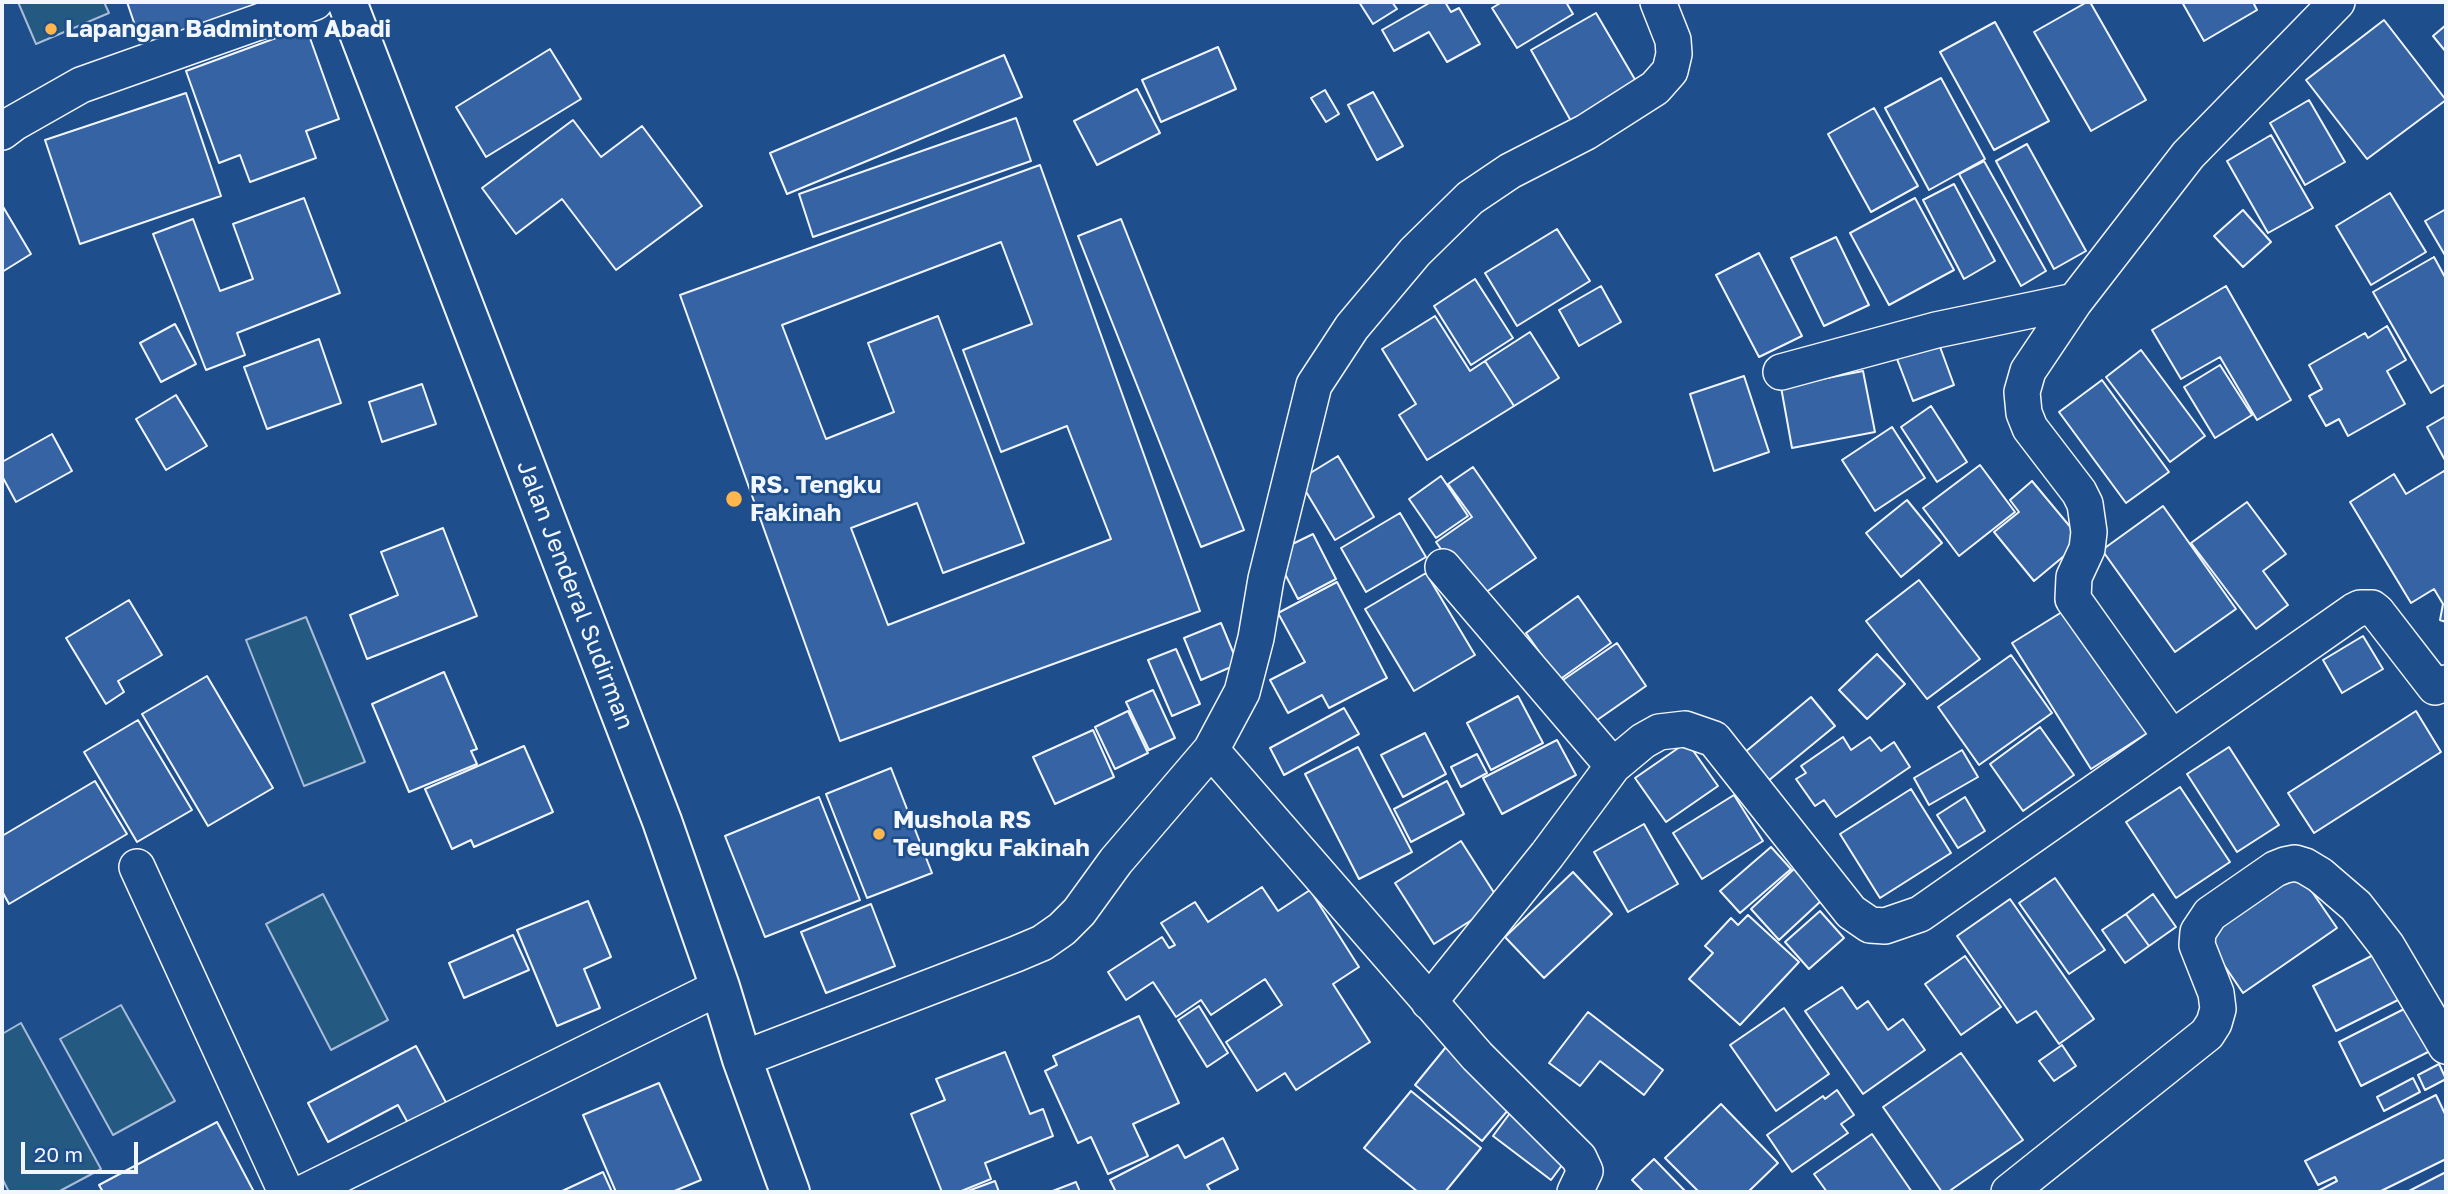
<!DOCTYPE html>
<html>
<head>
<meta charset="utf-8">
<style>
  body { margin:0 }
  #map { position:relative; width:2448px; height:1194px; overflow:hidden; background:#1f4e8c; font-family:"Golos Text",sans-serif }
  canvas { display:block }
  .frame { position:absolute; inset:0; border:4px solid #f2f6ff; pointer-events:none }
  .scale { position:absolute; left:21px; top:1142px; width:117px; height:32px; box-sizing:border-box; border:4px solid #f2f6ff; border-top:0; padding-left:9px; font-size:21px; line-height:24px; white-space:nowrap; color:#f2f6ff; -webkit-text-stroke:5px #1f4e8c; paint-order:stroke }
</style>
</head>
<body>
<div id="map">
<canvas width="2448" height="1194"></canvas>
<div class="frame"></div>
<div class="scale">20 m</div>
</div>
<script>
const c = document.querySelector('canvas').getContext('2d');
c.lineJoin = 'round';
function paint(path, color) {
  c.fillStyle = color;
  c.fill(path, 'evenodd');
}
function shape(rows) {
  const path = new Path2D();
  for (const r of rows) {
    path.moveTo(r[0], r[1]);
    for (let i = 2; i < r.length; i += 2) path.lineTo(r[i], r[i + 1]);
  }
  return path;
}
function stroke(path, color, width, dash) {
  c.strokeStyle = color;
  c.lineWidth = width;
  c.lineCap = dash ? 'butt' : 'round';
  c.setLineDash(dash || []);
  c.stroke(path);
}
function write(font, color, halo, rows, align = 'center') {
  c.font = font + ' "Golos Text",sans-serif';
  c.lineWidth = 5;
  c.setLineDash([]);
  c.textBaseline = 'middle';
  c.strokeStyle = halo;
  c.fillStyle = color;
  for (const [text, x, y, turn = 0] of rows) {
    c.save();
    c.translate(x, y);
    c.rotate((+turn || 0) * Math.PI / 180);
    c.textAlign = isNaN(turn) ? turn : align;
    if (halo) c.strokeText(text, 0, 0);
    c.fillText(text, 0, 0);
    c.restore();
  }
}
const green = shape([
  [18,2,104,2,109,13,36,44,18,2],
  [306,617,365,762,304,786,246,640,306,617],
  [323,894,388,1020,331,1050,266,924,323,894],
  [121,1005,175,1101,113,1135,60,1039,121,1005],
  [21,1023,101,1169,58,1192,9,1192,2,1178,2,1034,21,1023]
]);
paint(green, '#245a82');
stroke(green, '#a8bbd7', 2);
const building = shape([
  [127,2,263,2,266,10,144,52,127,2],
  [1359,2,1392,2,1397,9,1373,24,1359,2],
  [1431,2,1445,2,1451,12,1459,8,1480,44,1447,62,1429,32,1394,51,1382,30,1431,2],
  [1502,2,1566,2,1573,14,1517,48,1492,8,1502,2],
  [2087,2,2090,2,2146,100,2091,131,2034,32,2087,2],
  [2182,2,2253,2,2257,10,2204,41,2182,2],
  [1596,13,1637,83,1571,121,1531,50,1596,13],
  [2384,20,2446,100,2367,159,2306,80,2384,20],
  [1995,22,2049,121,1994,150,1940,52,1995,22],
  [2446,25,2446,52,2433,36,2446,25],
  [306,27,339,119,306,131,316,158,250,182,240,155,219,163,186,71,306,27],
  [1218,47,1236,89,1161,122,1142,80,1218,47],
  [550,49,581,99,486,157,456,107,550,49],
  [1004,55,1022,97,787,194,770,153,1004,55],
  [1941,78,1985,159,1929,190,1885,108,1941,78],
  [1137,89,1160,133,1097,165,1074,121,1137,89],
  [1325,90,1339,114,1326,122,1311,98,1325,90],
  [1373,92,1403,146,1377,160,1348,105,1373,92],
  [186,93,221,196,80,244,45,140,186,93],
  [2309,100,2345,162,2305,185,2270,123,2309,100],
  [1874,108,1918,186,1871,212,1828,134,1874,108],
  [1016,118,1031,161,813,237,799,194,1016,118],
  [573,120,601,157,642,126,702,206,616,270,562,199,516,234,482,188,573,120],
  [2271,135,2313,208,2268,233,2227,161,2271,135],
  [2027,144,2086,251,2054,269,1996,161,2027,144],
  [1984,161,2046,271,2021,286,1959,174,1984,161],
  [1040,165,1200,611,840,741,680,295,1040,165],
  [1001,242,1032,324,963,350,1001,452,1067,426,1111,539,888,625,851,528,917,503,943,573,1024,543,938,316,868,343,894,412,826,439,782,325,1001,242],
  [1954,184,1995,261,1964,279,1923,200,1954,184],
  [2390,193,2426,252,2371,285,2336,226,2390,193],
  [304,198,340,293,237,333,245,355,206,370,153,234,193,219,220,291,253,279,233,224,304,198],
  [1915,198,1954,270,1889,305,1850,233,1915,198],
  [2,205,31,254,2,272,2,205],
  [2446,209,2446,257,2425,221,2446,209],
  [2243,210,2271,242,2243,267,2214,236,2243,210],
  [1121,219,1244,530,1201,547,1078,236,1121,219],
  [1557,229,1590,281,1517,326,1485,273,1557,229],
  [1836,237,1869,305,1824,326,1791,258,1836,237],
  [1759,253,1802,336,1759,357,1716,275,1759,253],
  [2434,257,2446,279,2446,384,2431,393,2373,292,2434,257],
  [1475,279,1513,338,1471,365,1434,306,1475,279],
  [1601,286,1621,322,1579,346,1559,310,1601,286],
  [2226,286,2291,400,2257,420,2220,357,2181,379,2152,330,2226,286],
  [1435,316,1470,371,1485,361,1514,406,1427,460,1399,415,1416,404,1382,349,1435,316],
  [175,324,196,364,161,382,140,343,175,324],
  [2387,326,2406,360,2387,371,2405,404,2348,436,2339,419,2326,426,2309,396,2322,389,2309,365,2365,333,2368,338,2387,326],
  [1530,332,1559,378,1514,406,1485,361,1530,332],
  [1936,336,1954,385,1913,401,1894,351,1936,336],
  [319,339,341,403,267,429,244,367,319,339],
  [2141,350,2205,436,2170,462,2106,377,2141,350],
  [2220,365,2252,415,2215,438,2184,387,2220,365],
  [1863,371,1875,432,1792,448,1781,387,1863,371],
  [1744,376,1769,452,1714,471,1690,394,1744,376],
  [2102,380,2169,472,2126,503,2059,412,2102,380],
  [422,384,436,424,382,442,369,402,422,384],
  [176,395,207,446,166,470,136,419,176,395],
  [1931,406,1967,462,1937,482,1901,427,1931,406],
  [2446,416,2446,462,2427,427,2446,416],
  [1892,427,1925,478,1875,511,1842,460,1892,427],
  [52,434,72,471,16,502,2,476,2,462,52,434],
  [1338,456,1374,517,1335,540,1299,480,1338,456],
  [1980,465,2015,512,1959,556,1923,508,1980,465],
  [1473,467,1536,558,1476,599,1436,542,1472,517,1448,484,1473,467],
  [2444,471,2446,475,2446,622,2440,620,2443,604,2434,589,2411,603,2350,502,2394,474,2406,494,2444,471],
  [1441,476,1468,516,1436,538,1409,499,1441,476],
  [2032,481,2082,541,2034,581,1994,532,2019,512,2010,500,2032,481],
  [1907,500,1942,543,1901,577,1866,533,1907,500],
  [2247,502,2286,554,2263,571,2288,605,2256,629,2191,543,2247,502],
  [2163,506,2236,609,2175,652,2102,550,2163,506],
  [1400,513,1426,557,1366,592,1341,548,1400,513],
  [443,528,477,616,367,659,350,615,398,595,381,552,443,528],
  [1313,534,1336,579,1298,599,1274,553,1313,534],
  [1426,573,1475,655,1414,691,1365,609,1426,573],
  [1919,580,1980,659,1927,699,1866,621,1919,580],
  [1337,582,1387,678,1329,708,1322,695,1288,713,1270,680,1305,662,1278,613,1337,582],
  [1578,596,1611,643,1559,680,1526,633,1578,596],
  [129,600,162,655,118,681,124,692,106,704,66,638,129,600],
  [2070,607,2149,732,2091,769,2012,643,2070,607],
  [1221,623,1238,664,1201,680,1184,638,1221,623],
  [2363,636,2383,669,2342,693,2323,660,2363,636],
  [1617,643,1646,686,1590,725,1560,682,1617,643],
  [1176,649,1200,704,1172,716,1148,660,1176,649],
  [1877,654,1905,684,1867,719,1839,690,1877,654],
  [2011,655,2052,713,1979,765,1938,707,2011,655],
  [444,672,477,749,471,751,477,764,409,792,372,704,444,672],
  [207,676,273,788,208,826,142,714,207,676],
  [1153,690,1175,738,1149,750,1126,702,1153,690],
  [1518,696,1543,743,1491,770,1467,723,1518,696],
  [1811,697,1835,726,1768,781,1744,753,1811,697],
  [1344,708,1359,734,1284,775,1270,748,1344,708],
  [1128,711,1148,753,1115,769,1095,727,1128,711],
  [2416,711,2441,752,2314,833,2288,793,2416,711],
  [138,720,192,810,137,842,84,752,138,720],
  [2040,727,2074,775,2023,811,1990,764,2040,727],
  [1093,730,1114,777,1055,804,1033,757,1093,730],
  [1425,733,1446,774,1403,797,1381,755,1425,733],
  [1843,737,1851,750,1870,737,1881,751,1894,742,1910,767,1836,817,1824,800,1815,806,1796,779,1806,773,1801,766,1843,737],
  [1557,740,1576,775,1502,814,1483,778,1557,740],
  [1687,742,1718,786,1666,822,1635,778,1687,742],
  [524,746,553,812,474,847,471,840,452,849,425,789,524,746],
  [1358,747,1412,852,1359,879,1305,774,1358,747],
  [2229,747,2279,825,2237,852,2187,774,2229,747],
  [1962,750,1978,777,1929,805,1914,778,1962,750],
  [1477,754,1487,773,1461,787,1451,767,1477,754],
  [891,768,932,873,867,898,826,794,891,768],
  [95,781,127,834,9,904,2,891,2,836,95,781],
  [1447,781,1464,814,1411,842,1394,809,1447,781],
  [2180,787,2230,862,2176,898,2126,822,2180,787],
  [1911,789,1951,853,1880,898,1840,834,1911,789],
  [1734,795,1763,841,1702,879,1673,833,1734,795],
  [819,797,860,900,765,937,725,836,819,797],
  [1965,797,1985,831,1958,848,1937,815,1965,797],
  [1644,824,1678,884,1628,912,1594,852,1644,824],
  [1461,841,1500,902,1434,944,1395,883,1461,841],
  [1771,847,1791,869,1740,913,1720,891,1771,847],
  [1794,869,1822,900,1779,940,1751,909,1794,869],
  [2297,870,2337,928,2243,993,2203,934,2297,870],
  [1573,872,1612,914,1544,978,1505,937,1573,872],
  [2055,878,2105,950,2069,974,2019,903,2055,878],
  [1262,887,1278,911,1310,890,1359,967,1333,984,1370,1042,1296,1090,1285,1073,1257,1091,1226,1042,1282,1005,1265,979,1211,1015,1201,1000,1176,1017,1153,982,1126,1000,1108,972,1162,937,1169,948,1175,945,1161,923,1195,902,1208,922,1262,887],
  [2153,894,2176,927,2149,946,2126,914,2153,894],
  [2010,899,2094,1019,2059,1044,2036,1011,2017,1023,1957,936,2010,899],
  [588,901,611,957,584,969,600,1008,557,1026,517,930,588,901],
  [871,904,895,966,826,993,801,932,871,904],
  [1820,911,1844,938,1809,969,1785,942,1820,911],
  [2126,914,2149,946,2125,963,2102,930,2126,914],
  [1748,915,1799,962,1740,1025,1689,979,1713,953,1705,946,1731,918,1738,925,1748,915],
  [513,935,529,970,464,998,449,963,513,935],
  [2385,949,2408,995,2336,1031,2313,986,2385,949],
  [1965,956,2001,1007,1961,1035,1925,984,1965,956],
  [1842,987,1857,1009,1868,1001,1888,1030,1903,1019,1925,1050,1863,1094,1805,1011,1842,987],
  [1199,1006,1228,1053,1207,1067,1178,1020,1199,1006],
  [2410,1006,2432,1050,2361,1086,2339,1042,2410,1006],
  [1784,1008,1829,1074,1776,1111,1730,1045,1784,1008],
  [1588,1012,1663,1070,1644,1095,1600,1061,1580,1086,1549,1063,1588,1012],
  [1139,1016,1179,1103,1133,1124,1148,1156,1108,1174,1091,1137,1078,1143,1045,1071,1057,1065,1053,1056,1139,1016],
  [2062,1045,2076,1066,2054,1081,2039,1061,2062,1045],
  [416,1046,451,1112,413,1132,398,1105,328,1142,308,1103,416,1046],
  [1446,1047,1514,1103,1482,1141,1415,1085,1446,1047],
  [1005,1052,1030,1114,1043,1109,1053,1136,985,1163,991,1179,959,1192,942,1192,911,1114,945,1100,936,1079,1005,1052],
  [1961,1053,2023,1140,1948,1192,1942,1192,1883,1107,1961,1053],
  [2439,1064,2446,1079,2425,1090,2418,1075,2439,1064],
  [2413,1078,2420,1092,2384,1111,2377,1097,2413,1078],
  [659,1083,701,1180,672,1192,616,1192,583,1115,659,1083],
  [1837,1090,1854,1115,1841,1124,1848,1133,1792,1172,1767,1135,1823,1096,1825,1099,1837,1090],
  [1411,1091,1481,1148,1445,1192,1418,1192,1364,1148,1411,1091],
  [2436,1095,2446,1116,2446,1159,2379,1192,2316,1192,2337,1181,2335,1177,2318,1185,2305,1161,2436,1095],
  [1721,1104,1778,1163,1748,1192,1699,1192,1665,1158,1721,1104],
  [1513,1109,1571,1153,1551,1180,1493,1136,1513,1109],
  [217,1122,254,1192,103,1192,99,1185,217,1122],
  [1872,1134,1912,1192,1827,1192,1814,1174,1872,1134],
  [1223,1138,1238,1169,1207,1185,1211,1192,1116,1192,1110,1180,1178,1145,1185,1158,1223,1138],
  [1654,1159,1686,1192,1644,1192,1632,1180,1654,1159],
  [603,1172,612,1192,560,1192,603,1172],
  [2446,1172,2446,1192,2407,1192,2446,1172],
  [995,1181,999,1192,965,1192,995,1181],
  [1076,1182,1080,1192,1050,1192,1076,1182]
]);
paint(building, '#3563a3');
stroke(building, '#f2f6ff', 2);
const minor = shape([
  [2,132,14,123,81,85,315,2],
  [1781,372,1936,330,2075,301],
  [1443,567,1613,766],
  [2171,737,2073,599,2074,577,2087,549,2089,532,2085,504,2079,492,2030,428,2024,413,2022,392,2028,371,2075,301,2188,155,2337,2],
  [1211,750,1477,1056,1579,1158,1585,1171,1575,1192],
  [137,867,286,1192],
  [1429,1002,1547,855,1613,766,1643,741,1659,732,1685,729,1714,739,1851,912,1870,925,1885,926,1920,914,2354,611,2360,608,2372,608,2377,612,2435,687,2446,683],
  [742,1059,1016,954,1042,943,1062,929,1079,912,1116,861,1211,750,1242,692,1256,638,1266,579,1314,385,1352,327,1415,252,1470,198,1510,171,1586,132,1655,88,1670,71,1674,54,1673,40,1658,2],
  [305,1192,720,987],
  [2009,1192,2207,1034,2214,1023,2218,1009,2216,993,2197,945,2198,932,2210,914,2275,869,2285,865,2295,863,2305,866,2320,875,2356,906,2387,946,2446,1046]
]);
const tertiary = shape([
  [347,2,662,821,720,987,742,1059,790,1192]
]);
stroke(minor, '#f2f6ff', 38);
stroke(tertiary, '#f2f6ff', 42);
stroke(minor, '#1f4e8c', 35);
stroke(tertiary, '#1f4e8c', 38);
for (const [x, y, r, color] of [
  [51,29,7,"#ffb74d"],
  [734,499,9,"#ffb74d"],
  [879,834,7,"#ffb74d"]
]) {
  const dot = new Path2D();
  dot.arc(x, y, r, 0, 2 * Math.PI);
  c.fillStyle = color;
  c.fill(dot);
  stroke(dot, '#1f4e8c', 2.5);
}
write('bold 24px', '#f2f6ff', '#1f4e8c', [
  ["Lapangan Badmintom Abadi",65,29],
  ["RS. Tengku",750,485],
  ["Fakinah",750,513],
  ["Mushola RS",893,820],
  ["Teungku Fakinah",893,848]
], 'left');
write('24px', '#f2f6ff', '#1f4e8c', [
  ["Jalan Jenderal Sudirman",575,595,69]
]);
</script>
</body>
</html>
